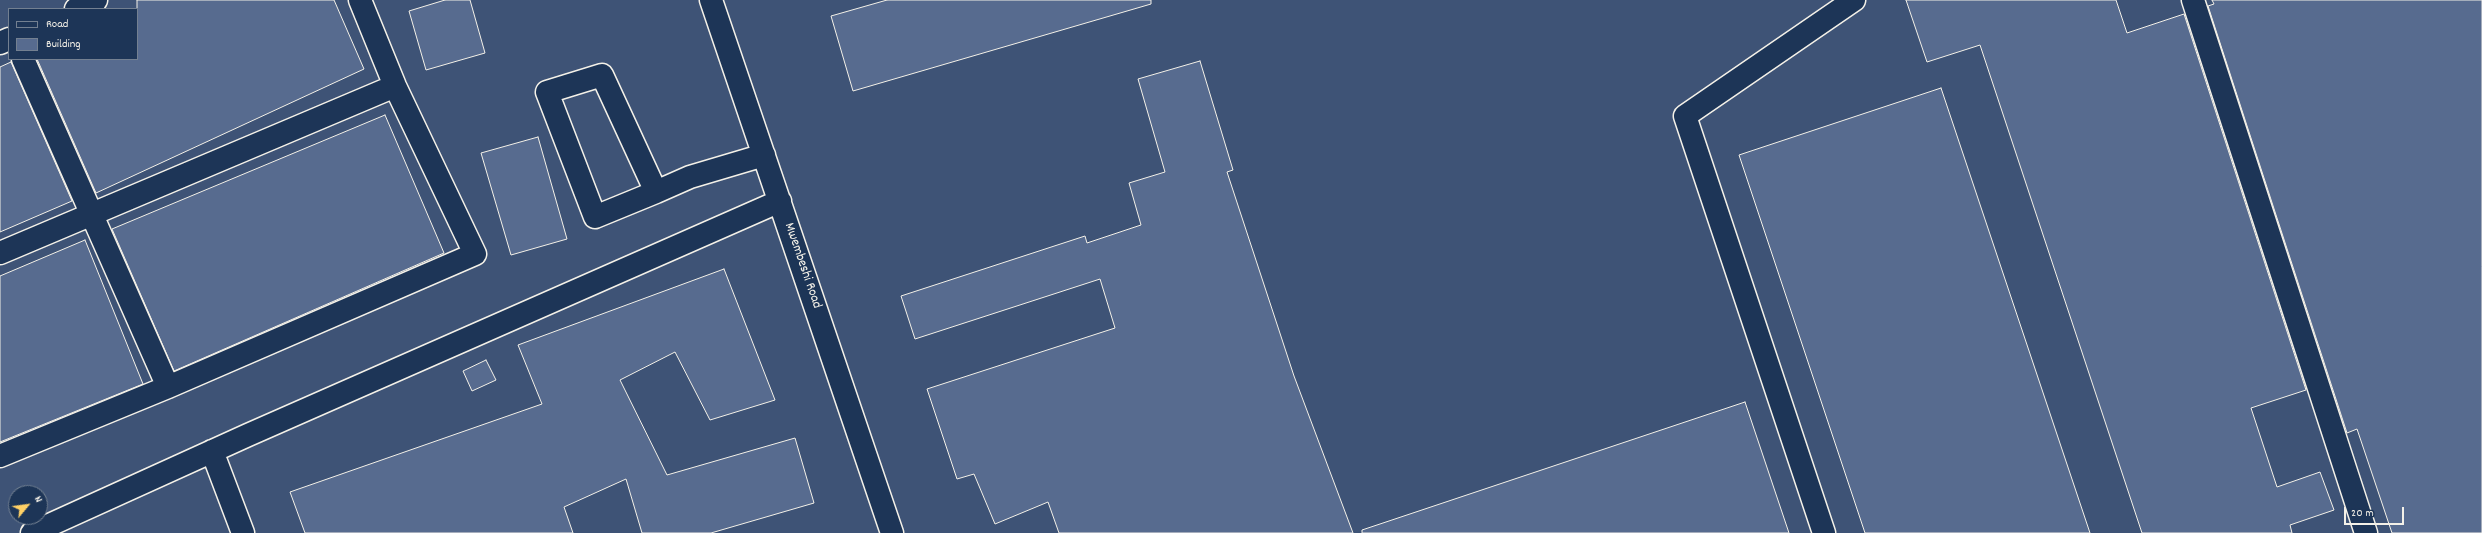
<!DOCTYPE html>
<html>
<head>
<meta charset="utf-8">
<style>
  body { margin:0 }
  #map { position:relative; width:2482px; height:533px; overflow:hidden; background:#2e4568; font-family:Dekko,sans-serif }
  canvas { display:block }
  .legend { position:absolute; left:8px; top:8px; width:130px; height:52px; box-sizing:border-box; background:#1d3557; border:1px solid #738091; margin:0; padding:5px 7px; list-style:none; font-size:12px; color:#f4f1e8 }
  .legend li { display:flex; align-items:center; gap:8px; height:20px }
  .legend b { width:20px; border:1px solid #738091 }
  .north { position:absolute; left:8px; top:485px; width:40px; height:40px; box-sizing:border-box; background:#1d3557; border:1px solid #738091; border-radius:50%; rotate:61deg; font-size:11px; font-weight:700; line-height:16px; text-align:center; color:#f4f1e8 }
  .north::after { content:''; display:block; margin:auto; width:14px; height:18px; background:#ffd166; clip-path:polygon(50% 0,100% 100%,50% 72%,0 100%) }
  .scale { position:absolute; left:2344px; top:507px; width:60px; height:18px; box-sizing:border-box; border:2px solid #f4f1e8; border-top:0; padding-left:5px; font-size:12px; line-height:14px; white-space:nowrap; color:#f4f1e8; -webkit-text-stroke:3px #1d3557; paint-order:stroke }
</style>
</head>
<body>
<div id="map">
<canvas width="2482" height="533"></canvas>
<ul class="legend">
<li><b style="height:5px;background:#1d3557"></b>Road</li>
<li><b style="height:11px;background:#576b8f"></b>Building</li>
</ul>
<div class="north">N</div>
<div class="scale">20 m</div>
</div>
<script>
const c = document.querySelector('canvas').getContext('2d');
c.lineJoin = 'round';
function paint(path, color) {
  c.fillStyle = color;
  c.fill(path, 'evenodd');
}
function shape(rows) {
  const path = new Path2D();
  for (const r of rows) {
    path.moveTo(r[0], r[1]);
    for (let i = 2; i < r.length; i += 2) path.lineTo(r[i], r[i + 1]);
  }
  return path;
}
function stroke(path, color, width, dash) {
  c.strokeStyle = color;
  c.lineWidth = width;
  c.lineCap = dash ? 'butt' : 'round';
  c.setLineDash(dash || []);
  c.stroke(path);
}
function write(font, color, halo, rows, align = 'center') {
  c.font = font + ' Dekko,sans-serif';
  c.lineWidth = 3;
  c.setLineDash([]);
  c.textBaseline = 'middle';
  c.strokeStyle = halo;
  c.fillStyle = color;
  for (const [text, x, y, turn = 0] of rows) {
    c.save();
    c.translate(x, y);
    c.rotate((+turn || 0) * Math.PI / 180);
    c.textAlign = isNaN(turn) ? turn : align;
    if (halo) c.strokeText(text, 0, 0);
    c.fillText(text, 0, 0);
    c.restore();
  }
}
paint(shape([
  [0,0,2482,0,2482,533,0,533],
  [9,9,137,9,137,59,9,59],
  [16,493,40,493,40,517,16,517]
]), '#3e5376');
const building = shape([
  [137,0,334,0,364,69,96,193,37,59,137,59,137,0],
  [445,0,470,0,485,53,426,70,409,11,445,0],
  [887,0,1151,0,1151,4,853,91,831,16,887,0],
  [1906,0,2116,0,2127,33,2184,14,2306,390,2251,408,2277,487,2320,472,2334,510,2290,525,2292,533,2142,533,1980,45,1927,62,1906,0],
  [2212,0,2482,0,2482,533,2392,533,2357,429,2347,433,2208,6,2214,4,2212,0],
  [1200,61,1233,170,1227,172,1294,376,1353,533,1059,533,1048,502,995,524,974,474,957,479,927,389,1115,328,1100,279,915,339,901,296,1085,236,1087,243,1141,225,1129,183,1165,172,1138,79,1200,61],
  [11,62,72,201,0,232,0,67,11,62],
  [1941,88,2090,533,1865,533,1739,155,1941,88],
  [385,115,444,253,174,371,112,229,385,115],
  [538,137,567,239,511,255,481,153,538,137],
  [85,240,143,384,0,442,0,276,85,240],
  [724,269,775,400,710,420,675,352,620,380,667,475,795,438,814,503,711,533,642,533,626,479,564,507,573,533,305,533,290,492,542,404,518,345,724,269],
  [486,360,496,380,472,391,463,371,486,360],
  [1745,402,1789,533,1362,533,1362,530,1745,402]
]);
paint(building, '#576b8f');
stroke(building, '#f4f1e8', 1);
const minor = shape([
  [711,0,892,533],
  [2193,0,2366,533],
  [76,9,96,0],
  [0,43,9,39],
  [23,59,168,387],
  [656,192,602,75,547,92,595,217,656,192,690,177,764,155],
  [0,253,395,86],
  [212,451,243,533],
  [0,456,168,387,475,254,395,86,360,0],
  [32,533,248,435,780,201],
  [1824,533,1685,116,1854,0]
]);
stroke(minor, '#f4f1e8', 25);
stroke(minor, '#1d3557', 22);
write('14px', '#f4f1e8', '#1d3557', [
  ["Mwembeshi Road",802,266,71]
]);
</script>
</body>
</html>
